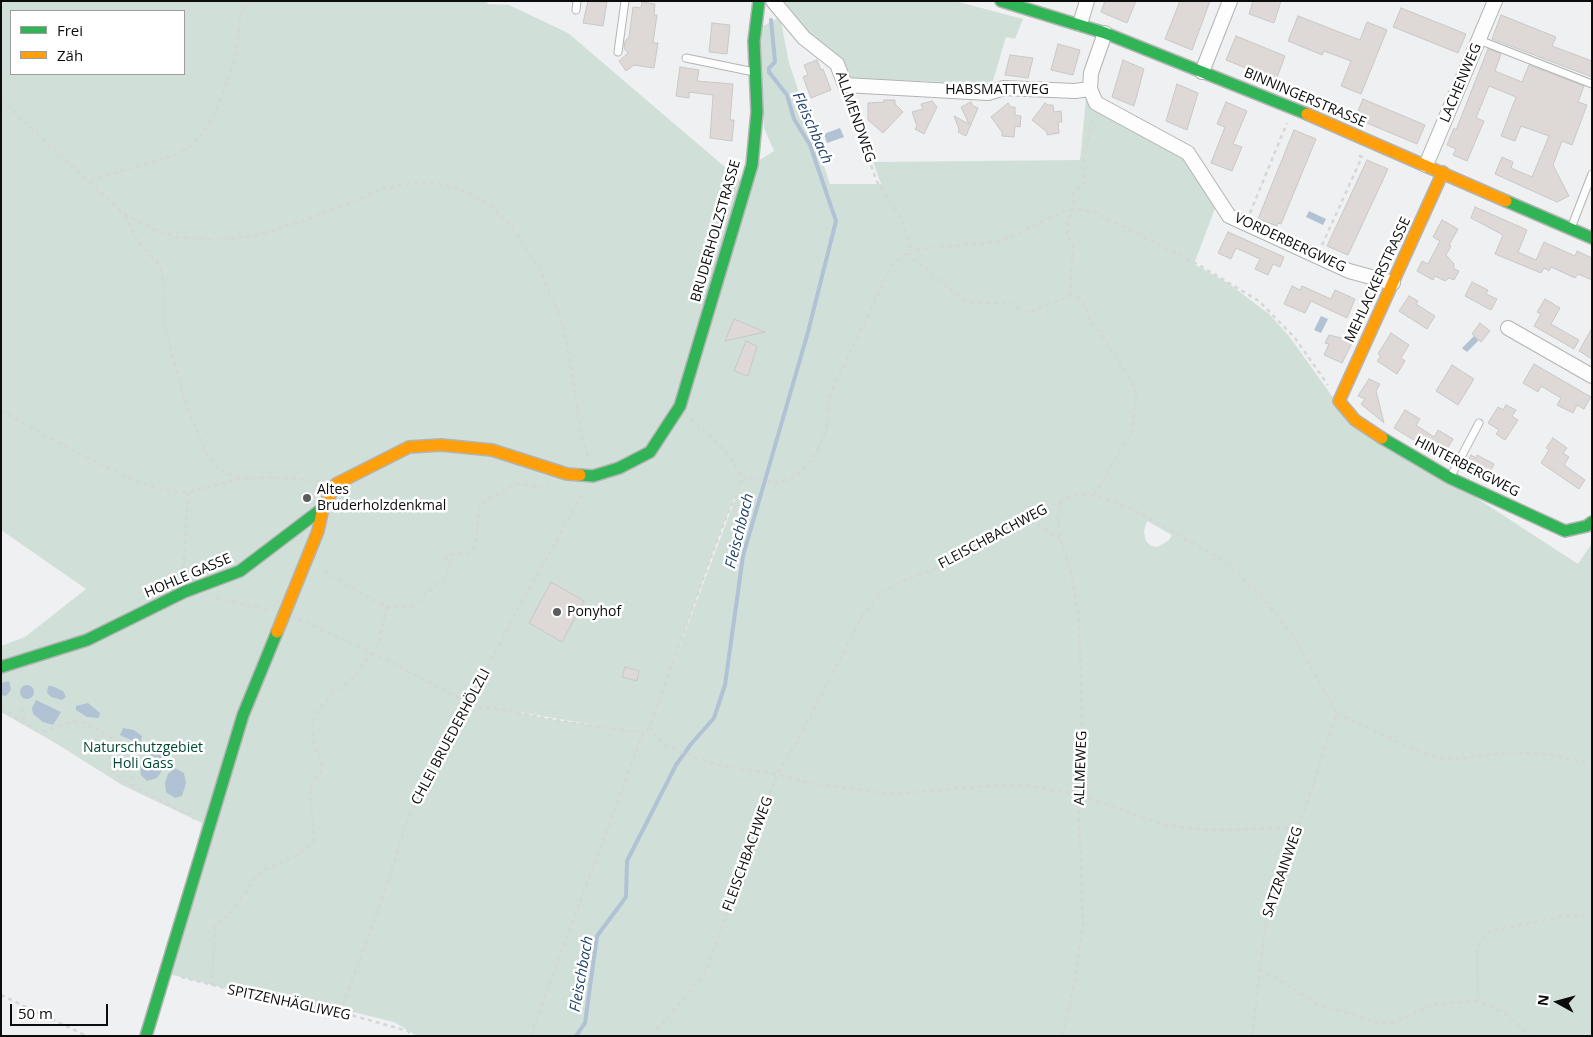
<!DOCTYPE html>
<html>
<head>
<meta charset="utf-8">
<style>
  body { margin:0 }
  #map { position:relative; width:1593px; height:1037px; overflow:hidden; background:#eff0f1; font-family:"Open Sans",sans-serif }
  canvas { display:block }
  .frame { position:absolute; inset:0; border:2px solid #0c0c0d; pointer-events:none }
  .legend { position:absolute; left:10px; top:10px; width:175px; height:65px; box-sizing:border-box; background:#fff; border:1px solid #9e9e9e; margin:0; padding:6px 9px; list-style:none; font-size:15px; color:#0c0c0d }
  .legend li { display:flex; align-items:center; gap:10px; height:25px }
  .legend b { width:25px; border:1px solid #9e9e9e }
  .north { position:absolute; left:1533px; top:977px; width:50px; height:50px; -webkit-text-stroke:4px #fff; paint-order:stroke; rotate:277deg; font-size:14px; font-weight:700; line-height:20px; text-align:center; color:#0c0c0d }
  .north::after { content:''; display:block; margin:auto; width:18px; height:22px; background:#0c0c0d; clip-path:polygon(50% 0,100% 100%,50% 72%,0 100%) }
  .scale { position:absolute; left:10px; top:1004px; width:98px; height:22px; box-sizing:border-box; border:2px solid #0c0c0d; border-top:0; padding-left:6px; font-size:15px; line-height:18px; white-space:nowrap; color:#0c0c0d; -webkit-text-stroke:4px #fff; paint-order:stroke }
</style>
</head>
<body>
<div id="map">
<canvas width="1593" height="1037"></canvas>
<div class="frame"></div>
<ul class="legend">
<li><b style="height:6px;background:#30b455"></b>Frei</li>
<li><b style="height:6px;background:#ff9f0a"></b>Zäh</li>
</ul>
<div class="north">N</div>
<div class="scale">50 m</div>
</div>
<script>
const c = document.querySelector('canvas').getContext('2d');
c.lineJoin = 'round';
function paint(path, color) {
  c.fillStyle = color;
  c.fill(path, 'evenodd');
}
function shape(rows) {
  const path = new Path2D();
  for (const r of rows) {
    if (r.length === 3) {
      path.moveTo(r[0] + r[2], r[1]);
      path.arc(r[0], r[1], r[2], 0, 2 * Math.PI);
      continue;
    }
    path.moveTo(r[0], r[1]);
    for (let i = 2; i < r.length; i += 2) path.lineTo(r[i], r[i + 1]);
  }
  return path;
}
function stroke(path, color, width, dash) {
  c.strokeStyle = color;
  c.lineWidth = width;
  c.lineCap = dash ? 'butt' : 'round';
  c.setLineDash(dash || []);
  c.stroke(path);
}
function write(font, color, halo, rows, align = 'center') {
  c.font = font + ' "Open Sans",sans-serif';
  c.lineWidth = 5;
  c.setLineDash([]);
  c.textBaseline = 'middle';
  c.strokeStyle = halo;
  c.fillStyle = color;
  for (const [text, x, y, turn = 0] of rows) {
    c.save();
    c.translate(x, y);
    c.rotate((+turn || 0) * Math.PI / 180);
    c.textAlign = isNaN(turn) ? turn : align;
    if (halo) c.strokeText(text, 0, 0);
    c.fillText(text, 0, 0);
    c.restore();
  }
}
paint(shape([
  [1,1,486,1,488,4,509,5,568,33,746,185,752,165,774,151,764,128,759,28,780,17,789,63,830,184,881,184,873,162,1080,160,1086,99,1104,115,1188,160,1216,206,1194,264,1228,283,1269,314,1289,336,1349,420,1475,497,1578,564,1592,543,1592,1036,417,1036,394,1022,353,1012,340,1012,276,1001,165,973,202,823,122,785,57,744,1,712,1,646,25,637,86,589,1,530],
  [11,11,184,11,184,74,11,74],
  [735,497,736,497,674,661,720,533],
  [1147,521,1172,535,1169,540,1158,547,1151,546,1146,541,1144,531],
  [513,711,600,726,549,719],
  [778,1,955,1,1023,19,1015,39,1006,37,992,84,845,78]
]), '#d0e0d9');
paint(shape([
  [840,128,844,137,827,143,824,134],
  [1309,211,1326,219,1323,225,1306,217],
  [1321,316,1328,319,1321,333,1314,330],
  [1474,336,1479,340,1467,352,1462,348],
  [9,681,11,690,6,696,1,695,1,683],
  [27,692,7],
  [48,686,52,686,63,691,66,697,62,700,51,697,47,693],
  [36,700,61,712,53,725,43,722,33,714,32,708],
  [88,703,100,713,99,718,87,717,76,710,76,706],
  [123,728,134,730,142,736,141,741,137,743,120,735],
  [155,750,170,759,171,764,163,769,157,778,147,781,141,775,140,765,152,758,149,751],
  [175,768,184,773,186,783,182,796,175,798,166,792,165,783,168,774]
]), '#b1c2d5');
stroke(shape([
  [576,1036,585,1023,597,936,626,897,627,861,676,765,691,744,714,718,725,685,743,556,808,332,836,221,810,145,794,119,787,95,769,72,769,68,775,62,771,20]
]), '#b1c2d5', 4);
const building = shape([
  [588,1,607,2,603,26,583,23,588,1],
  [1105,1,1136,1,1127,23,1101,12,1105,1],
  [1180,1,1210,1,1192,50,1165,39,1180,1],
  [1253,1,1281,1,1274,23,1249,14,1253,1],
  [642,2,655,4,654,15,657,15,653,43,658,43,654,68,634,65,626,71,619,61,628,53,624,48,625,41,629,37,633,7,641,8,642,2],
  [1401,8,1466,34,1458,53,1393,27,1401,8],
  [1501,15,1556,37,1552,46,1592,61,1592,77,1492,39,1501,15],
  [1298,16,1360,40,1367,22,1387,30,1361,94,1341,86,1351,61,1324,51,1322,55,1288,41,1298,16],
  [712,23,730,25,727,54,709,52,712,23],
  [1236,36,1285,56,1276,80,1226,60,1236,36],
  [1058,44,1080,50,1073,75,1051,70,1058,44],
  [1488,49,1501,54,1495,71,1522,82,1529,65,1584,86,1578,102,1587,105,1572,145,1562,141,1553,165,1569,196,1557,202,1495,174,1502,157,1513,162,1511,168,1532,177,1549,136,1521,126,1515,141,1501,136,1516,97,1489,86,1476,118,1484,121,1467,161,1453,155,1456,149,1447,145,1454,128,1456,130,1488,49],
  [1010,55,1033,58,1028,78,1005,75,1010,55],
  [817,60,821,70,823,69,831,90,811,98,803,77,808,75,804,65,817,60],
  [1123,60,1144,69,1134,106,1112,97,1123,60],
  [680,67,699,70,697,81,733,84,730,120,734,120,732,141,710,138,713,95,689,92,689,98,676,96,680,67],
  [1177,84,1198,93,1187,130,1166,121,1177,84],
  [1363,99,1425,125,1417,144,1355,118,1363,99],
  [884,100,895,100,895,104,903,112,883,133,868,120,868,103,884,102,884,100],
  [932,101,937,107,924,134,915,129,917,126,912,112,923,109,921,104,932,101],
  [971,102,973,106,978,108,966,136,958,132,959,129,954,116,969,124,961,107,971,102],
  [1226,102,1247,111,1233,144,1242,147,1232,171,1211,163,1225,127,1217,124,1226,102],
  [1008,103,1011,107,1015,107,1015,115,1021,116,1020,127,1015,126,1014,137,1002,136,1002,132,991,117,1008,103],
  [1045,103,1048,105,1053,105,1054,112,1061,111,1062,122,1058,122,1059,133,1047,135,1047,132,1032,120,1045,103],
  [1294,130,1316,139,1281,224,1278,223,1277,226,1258,219,1294,130],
  [1367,160,1388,169,1348,255,1327,246,1367,160],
  [1475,207,1527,230,1518,252,1536,260,1544,242,1575,256,1577,251,1592,258,1592,280,1578,274,1575,278,1551,267,1549,271,1544,268,1541,273,1495,254,1503,235,1471,218,1475,207],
  [1442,220,1458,229,1449,245,1451,246,1446,255,1454,264,1454,269,1459,271,1454,280,1449,278,1445,281,1435,276,1433,280,1417,271,1422,261,1428,264,1440,241,1433,237,1442,220],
  [1228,232,1284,257,1280,267,1273,264,1268,275,1255,269,1260,259,1236,248,1231,259,1218,253,1228,232],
  [1472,282,1488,290,1486,294,1497,299,1491,310,1465,296,1472,282],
  [1292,286,1300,290,1302,286,1331,299,1335,290,1355,299,1347,318,1311,301,1305,313,1284,304,1292,286],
  [1409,296,1418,301,1416,304,1435,316,1427,329,1399,311,1409,296],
  [1545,299,1560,308,1551,324,1579,340,1574,349,1534,326,1541,314,1537,312,1545,299],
  [734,319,765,332,725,341,734,319],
  [1480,323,1490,331,1481,342,1472,334,1480,323],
  [1592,328,1592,359,1579,351,1592,328],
  [1352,331,1352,343,1342,363,1324,355,1329,344,1325,343,1329,335,1342,338,1352,331],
  [1391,333,1409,345,1401,358,1405,361,1397,374,1377,361,1381,356,1378,354,1391,333],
  [746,341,757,346,748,376,734,371,746,341],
  [1534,364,1591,397,1584,409,1577,405,1573,413,1557,405,1561,398,1541,386,1538,392,1523,383,1534,364],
  [1452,365,1474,379,1458,405,1436,391,1452,365],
  [1369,379,1380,384,1376,391,1384,423,1361,404,1365,399,1358,396,1369,379],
  [1506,405,1516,410,1512,416,1518,420,1505,440,1496,434,1499,430,1488,423,1498,407,1503,410,1506,405],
  [1405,410,1420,419,1416,425,1434,437,1438,430,1453,439,1442,457,1394,428,1405,410],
  [1553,438,1567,448,1563,453,1569,457,1564,465,1585,480,1579,489,1541,463,1549,450,1546,448,1553,438],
  [1471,455,1476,458,1477,455,1494,464,1487,479,1470,470,1471,468,1466,465,1471,455],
  [551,582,584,601,562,642,529,623,551,582],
  [625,667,639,671,637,681,622,677,625,667]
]);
paint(building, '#ded8d6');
stroke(building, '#c8c8c8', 1);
const lane = shape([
  [576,10,577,1],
  [1479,40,1592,84],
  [618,52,625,1],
  [686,58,754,72],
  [1571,228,1592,174],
  [1451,476,1479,423]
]);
const street = shape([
  [773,1,804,38,837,64,845,85,988,93,1004,88,1075,91,1090,89],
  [1080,24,1087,1],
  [1105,33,1091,73,1090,89,1096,103,1188,153,1229,216,1349,271,1393,283],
  [1202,72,1230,1],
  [1426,165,1495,1],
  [1508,328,1592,376]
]);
const fast = shape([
  [1001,1,1105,33,1307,114],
  [1506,201,1592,238],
  [1382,438,1450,478,1565,531,1587,526,1592,522],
  [580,475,593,476,619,468,650,452,680,406,752,165,757,112,754,41,759,1],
  [1,667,87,640,184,592,240,571,323,508,328,499],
  [146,1036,243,715,277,632]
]);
const slow = shape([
  [1307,114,1506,201],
  [1382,438,1355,420,1339,401,1443,172],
  [328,499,336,484,409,447,441,445,492,450,567,474,580,475],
  [277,632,318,531,323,508]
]);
stroke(lane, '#b2b4b4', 9);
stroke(street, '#b2b4b4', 16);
stroke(fast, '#b2b4b4', 14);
stroke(slow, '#b2b4b4', 14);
stroke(shape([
  [849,97,876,180,901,218,911,250],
  [1,100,124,214,157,231,177,237,219,240,258,235,312,218,383,189,412,183,435,183,465,191,492,206,514,230,542,274,558,312,568,349,583,442,589,460],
  [90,180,173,156,191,146,200,136,211,121,223,94,235,58,241,12,245,1],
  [1250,213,1287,123],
  [125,215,136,239,159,265,164,283,165,329,187,407,208,457,220,470,240,479],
  [1322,245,1362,157,1357,155],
  [907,253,957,295,970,302,1013,304,1022,311,1029,312,1070,296,1080,298,1086,308,1090,322,1097,327,1132,383,1137,397,1132,431,1094,496],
  [1070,296,1073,244,1067,236,1068,220,1074,209,1073,192,1086,181,1082,168,1093,116],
  [1,411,66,447,139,483,177,492,188,492,240,479,272,477,321,481],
  [691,418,728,454,743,478,777,483,791,479,804,469,818,451,827,426,828,399,892,265,911,250,996,242,1019,233,1061,212,1074,209,1094,212,1197,264,1259,301,1295,338,1328,385],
  [1061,501,1058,518,1060,539,1070,568,1079,619,1082,719,1079,818,1083,922,1075,980,1062,1036],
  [1022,522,1038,524,1060,539],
  [183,576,188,492],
  [216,598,269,610],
  [387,607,412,606,447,575,450,566,446,558,453,554,472,552,476,546,479,509,490,497,507,490,514,483,542,488,549,486],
  [298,619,381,657,476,707,499,709,549,719,627,731,644,731],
  [1,708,36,730,45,731,73,721,82,722,100,731,116,740,108,758,113,772,124,781,177,809,192,814,194,819],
  [22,708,25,722],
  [1337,713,1415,750,1438,758,1456,759,1510,752,1551,755,1592,764],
  [649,727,663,744,696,758,717,765,777,774,810,783,892,794,989,786,1025,785,1080,795,1165,825,1207,830,1298,828],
  [116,740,134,747,136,750,124,761,136,786],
  [1259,970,1280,980,1317,1004,1379,1023,1395,1022,1434,1004,1478,1001,1505,1013,1531,1036],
  [181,977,276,1001,340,1012,408,1031,412,1036],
  [212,985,215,924,228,916,260,872,299,854,314,841,310,787,322,770,321,759,314,745,312,723,318,710,333,693,354,677,379,643,387,607,336,579,321,567],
  [1,995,87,1036],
  [1478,1001,1477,947,1487,932,1563,916,1592,915],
  [340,1012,372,927,410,814,520,605,585,490],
  [530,1036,644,731,649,727,720,533,743,478],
  [652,1036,705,973,777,774,797,742,862,616,880,594,901,582,949,563,1061,501,1079,494,1101,497,1132,509,1223,560,1260,595,1294,637,1337,713],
  [1252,1036,1265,926,1337,713]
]), '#d6d6d7', 2.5, [4, 4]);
stroke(lane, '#fdfdfd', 7);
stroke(street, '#fdfdfd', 14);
stroke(fast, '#30b455', 11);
stroke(slow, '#ff9f0a', 11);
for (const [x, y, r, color] of [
  [307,498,5,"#5b5c5d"],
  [557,612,5,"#5b5c5d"]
]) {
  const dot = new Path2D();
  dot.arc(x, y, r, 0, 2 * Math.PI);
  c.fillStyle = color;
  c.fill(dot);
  stroke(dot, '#fff', 2);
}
write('14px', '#0c0c0d', '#fff', [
  ["LACHENWEG",1461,83,-67],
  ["HABSMATTWEG",997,90],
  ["BINNINGERSTRASSE",1305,98,23],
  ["ALLMENDWEG",855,117,71],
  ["BRUDERHOLZSTRASSE",716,231,-74],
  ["VORDERBERGWEG",1290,243,25],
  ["MEHLACKERSTRASSE",1378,280,-65],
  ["HINTERBERGWEG",1467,467,27],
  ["FLEISCHBACHWEG",993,537,-28],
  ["HOHLE GASSE",188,576,-23],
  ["CHLEI BRUEDERHÖLZLI",451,737,-62],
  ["ALLMEWEG",1081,768,-88],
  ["FLEISCHBACHWEG",748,854,-70],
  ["SATZRAINWEG",1283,872,-71],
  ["SPITZENHÄGLIWEG",289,1003,12]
]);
write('14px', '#0c0c0d', '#fff', [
  ["Altes",317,490],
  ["Bruderholzdenkmal",317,506],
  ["Ponyhof",567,612]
], 'left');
write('14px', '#014932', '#fff', [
  ["Naturschutzgebiet",143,748],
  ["Holi Gass",143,764]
]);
write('italic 15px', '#204469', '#fff', [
  ["Fleischbach",812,128,66],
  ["Fleischbach",740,531,-76],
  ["Fleischbach",582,974,-80]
]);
</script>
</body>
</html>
